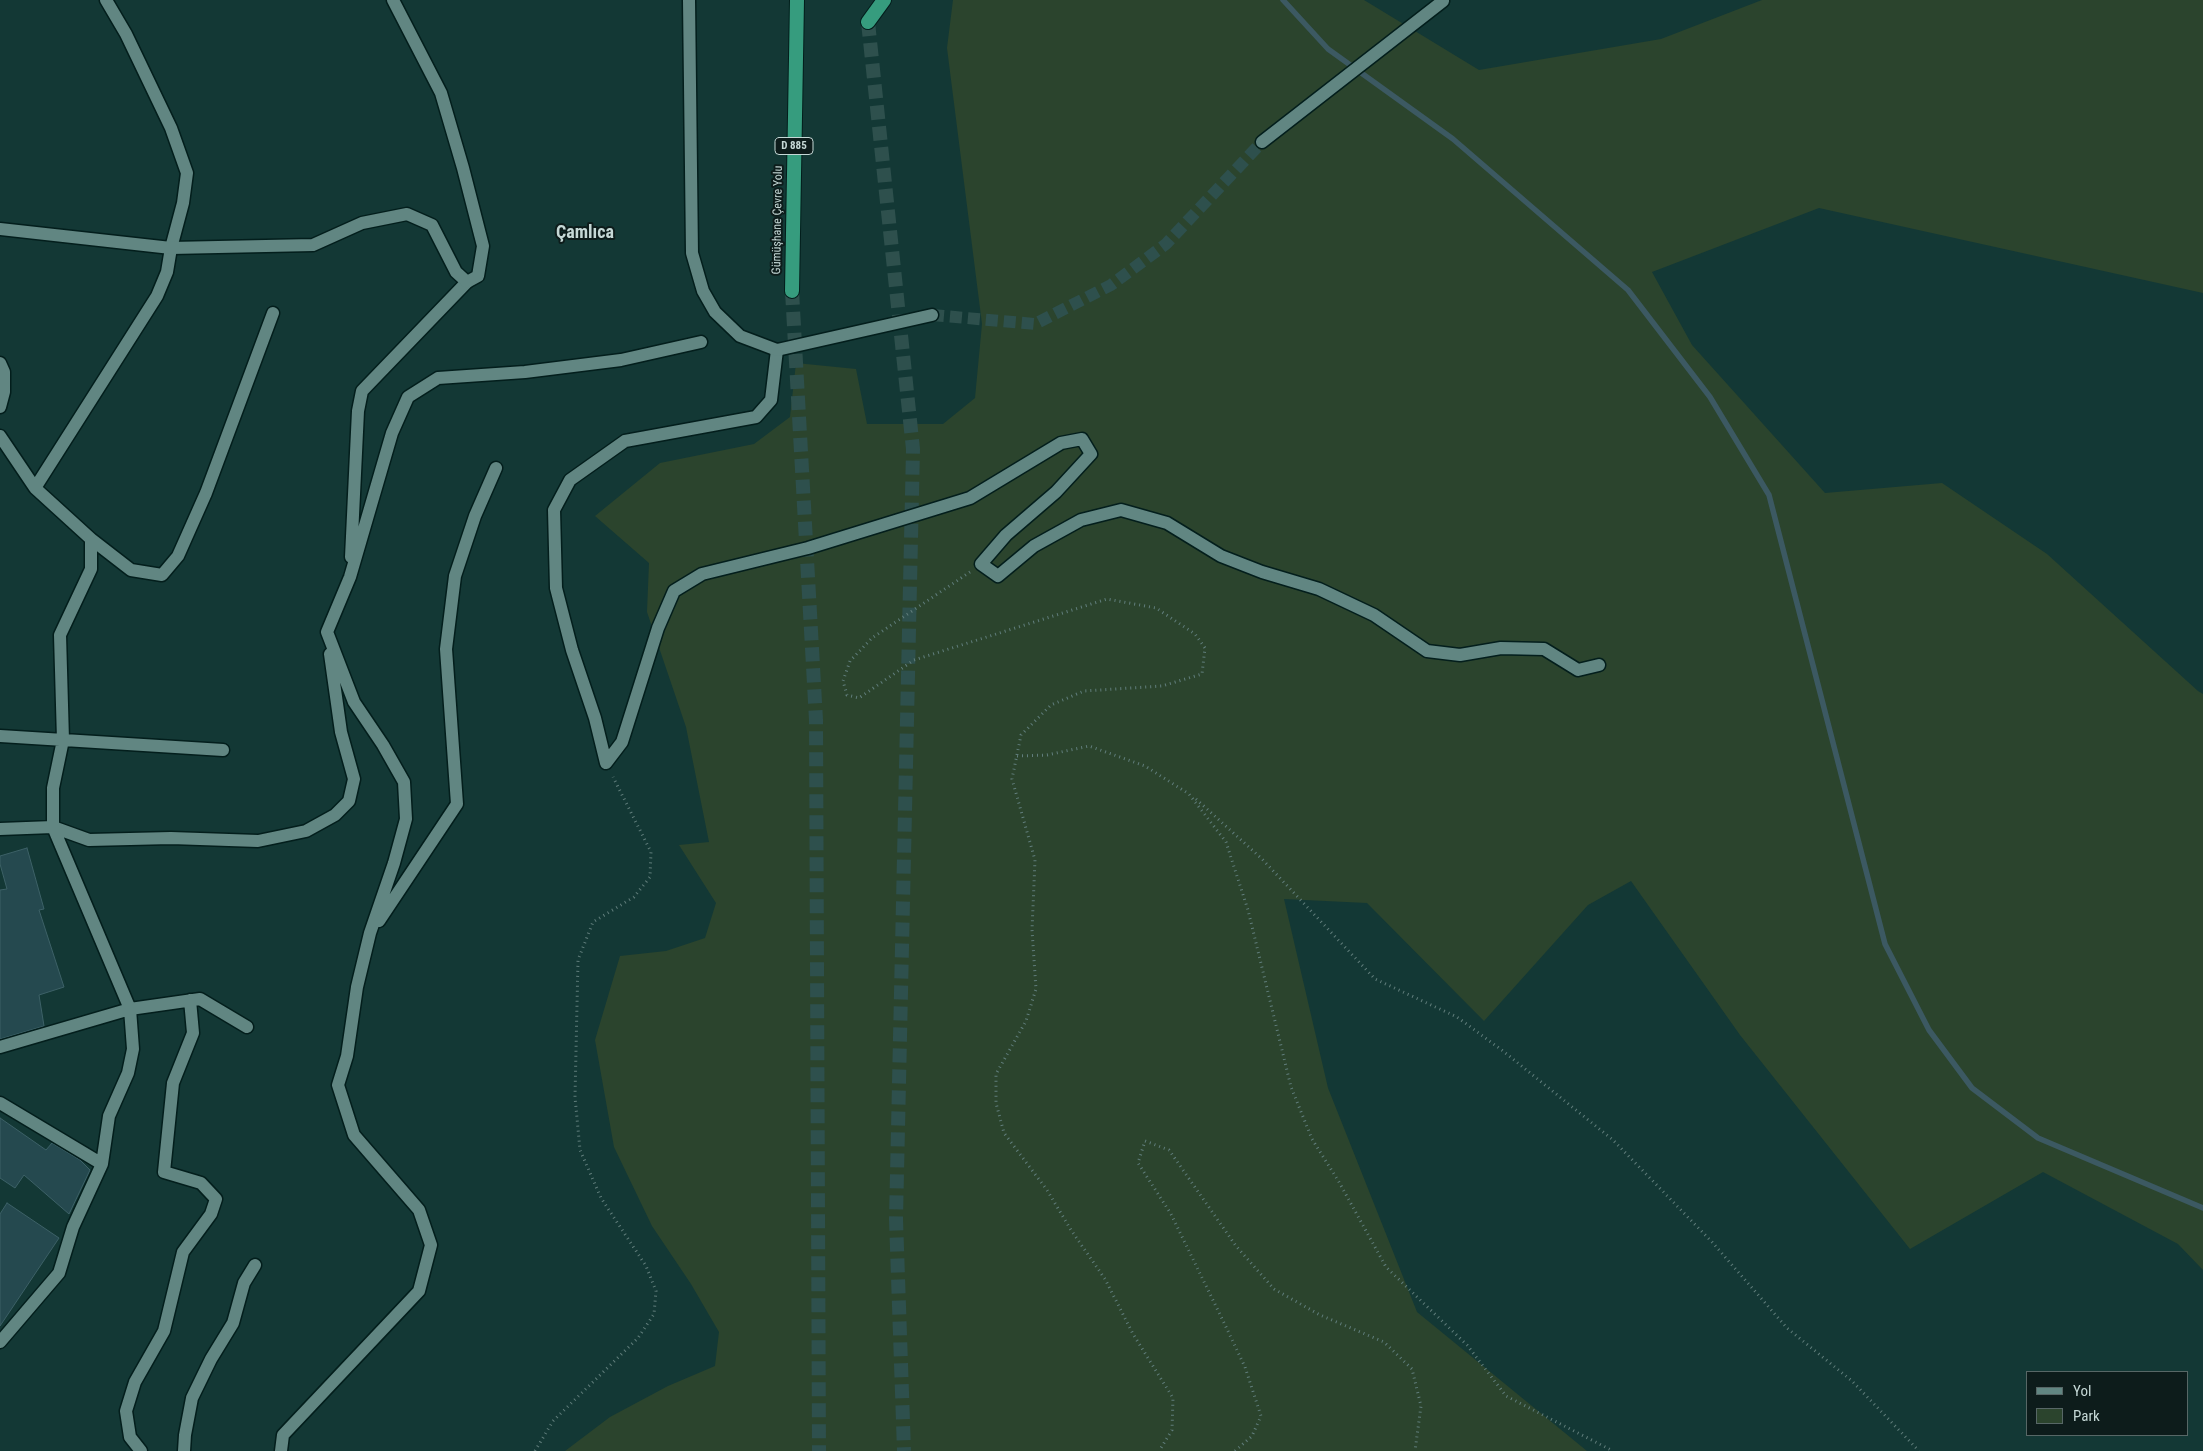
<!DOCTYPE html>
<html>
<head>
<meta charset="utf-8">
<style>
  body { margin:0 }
  #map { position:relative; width:2203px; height:1451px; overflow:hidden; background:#133835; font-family:"Roboto Condensed",sans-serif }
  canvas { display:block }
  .legend { position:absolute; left:2026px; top:1371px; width:162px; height:65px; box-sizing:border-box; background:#0d1c1b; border:1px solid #576766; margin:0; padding:6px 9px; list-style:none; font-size:15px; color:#c5d8d6 }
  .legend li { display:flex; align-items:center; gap:10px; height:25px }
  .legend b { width:25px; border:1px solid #576766 }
</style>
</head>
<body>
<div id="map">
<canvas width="2203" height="1451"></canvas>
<ul class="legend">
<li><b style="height:6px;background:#618682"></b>Yol</li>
<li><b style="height:14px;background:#2b442d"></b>Park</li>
</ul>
</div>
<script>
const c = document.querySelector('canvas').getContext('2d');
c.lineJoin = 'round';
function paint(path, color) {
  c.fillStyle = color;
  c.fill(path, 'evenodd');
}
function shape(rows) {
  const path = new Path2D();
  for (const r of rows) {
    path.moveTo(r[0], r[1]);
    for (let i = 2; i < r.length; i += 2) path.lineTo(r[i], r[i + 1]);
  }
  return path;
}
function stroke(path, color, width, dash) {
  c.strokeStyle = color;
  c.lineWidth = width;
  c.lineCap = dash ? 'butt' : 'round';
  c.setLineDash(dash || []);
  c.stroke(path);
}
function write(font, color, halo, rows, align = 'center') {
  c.font = font + ' "Roboto Condensed",sans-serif';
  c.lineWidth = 4;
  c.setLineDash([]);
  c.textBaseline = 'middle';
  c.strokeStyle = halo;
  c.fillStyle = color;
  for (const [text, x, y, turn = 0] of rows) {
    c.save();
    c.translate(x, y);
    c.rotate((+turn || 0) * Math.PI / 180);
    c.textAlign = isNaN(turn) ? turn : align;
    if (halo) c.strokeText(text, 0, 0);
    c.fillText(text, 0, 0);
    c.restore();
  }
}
paint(shape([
  [953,0,1364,0,1479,70,1661,39,1762,0,2203,0,2203,293,1819,208,1652,272,1692,345,1825,493,1942,483,2047,554,2198,691,2203,694,2203,1270,2178,1244,2043,1172,1910,1249,1740,1035,1631,881,1588,905,1484,1021,1367,903,1284,899,1328,1088,1417,1312,1587,1451,565,1451,610,1417,668,1386,715,1366,719,1332,691,1284,652,1226,614,1147,595,1040,620,956,666,951,705,938,716,903,679,845,709,842,686,727,647,612,649,563,595,516,660,463,754,444,790,417,796,363,856,369,867,424,943,424,975,398,982,324,947,48]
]), '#2b442d');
stroke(shape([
  [1283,0,1328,49,1453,139,1628,290,1710,397,1769,495,1885,944,1929,1030,1972,1088,2038,1138,2203,1208]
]), '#3c5962', 5.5);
const building = shape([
  [27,848,44,909,39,910,64,987,39,995,44,1026,0,1039,0,890,7,889,0,864,0,856,27,848],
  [0,1118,46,1150,52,1143,80,1160,90,1170,69,1214,24,1175,15,1188,0,1178,0,1118],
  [7,1203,59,1238,0,1326,0,1214,7,1203]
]);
paint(building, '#25494f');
stroke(building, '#3d6167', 1);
stroke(shape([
  [932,315,1035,324,1111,285,1166,244,1262,142]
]), '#2e504d', 12, [12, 6]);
stroke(shape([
  [868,22,913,449,896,1219,904,1451],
  [792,291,816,720,819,1451]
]), '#2e504d', 14, [14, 7]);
const minor = shape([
  [0,363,4,372,4,392,0,407],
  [0,436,35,488],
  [91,539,131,570,162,575,178,556,206,493,273,313],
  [351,557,358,411,362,391,467,282],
  [0,736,223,750],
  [606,763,622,742,658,628,674,591,702,574,808,548,970,498,1061,443,1082,439,1091,454,1056,492,1006,535,981,564,998,576,1034,546,1081,520,1121,510,1167,523,1221,556,1262,572,1319,589,1374,615,1427,651,1460,655,1501,648,1544,649,1578,670,1599,665],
  [606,763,595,718,572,650,556,588,554,510,570,480,625,441,756,417,771,400,777,350],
  [0,829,53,827,89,840,171,838,258,841,306,831,335,815,349,801,354,779,341,732,330,654],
  [379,921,457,804,446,649,455,576,475,516,496,468],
  [0,1047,130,1009,200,999,247,1027],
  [0,1103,102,1164],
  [0,1342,59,1273,73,1227,102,1164,109,1116,128,1073,133,1049,130,1009,53,827,53,788,63,740,60,635,91,569,91,539,35,488,157,296,167,272,171,248,183,203,187,173,171,128,126,34,106,0],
  [141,1451,130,1437,126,1411,135,1382,164,1331,183,1252,211,1214,216,1199,201,1183,164,1172,173,1083,193,1033,190,1000],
  [184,1451,185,1435,192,1398,211,1359,233,1323,244,1283,255,1265],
  [281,1451,283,1435,419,1291,431,1245,419,1210,354,1135,338,1085,347,1056,357,987,370,933,394,863,406,819,404,782,383,745,354,702,327,632,350,577,392,433,408,397,438,378,525,372,621,360,701,342]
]);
const tertiary = shape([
  [689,0,692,253,703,291,715,312,740,336,777,350,932,315],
  [1262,142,1443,1],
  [0,229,171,248,313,245,362,223,407,214,432,225,456,272,467,282,478,276,483,246,463,168,441,93,393,0]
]);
const trunk = shape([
  [868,22,884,0],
  [792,291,797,0]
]);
stroke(minor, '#031e1c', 15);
stroke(tertiary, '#031e1c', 15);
stroke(trunk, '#031e1c', 16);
stroke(shape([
  [970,572,872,638,850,661,843,681,847,695,859,698,914,660,1107,599,1156,608,1195,634,1205,648,1202,674,1162,686,1084,691,1051,705,1021,735,1012,779,1035,860,1032,930,1036,989,1026,1021,996,1074,996,1103,1004,1133,1047,1190,1071,1230,1105,1279,1133,1334,1173,1398,1172,1430,1159,1451],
  [1017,756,1047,755,1089,746,1145,766,1189,794,1226,842,1248,910,1291,1087,1312,1139,1339,1182,1386,1267,1467,1345,1506,1396,1613,1451],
  [1196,799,1262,859,1375,979,1457,1017,1503,1051,1613,1140,1712,1242,1787,1328,1852,1381,1919,1451],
  [535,1451,553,1421,638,1338,654,1314,656,1291,646,1266,601,1198,580,1150,575,1097,578,960,593,922,634,897,650,877,651,852,613,777],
  [1235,1451,1252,1436,1261,1416,1245,1367,1226,1327,1171,1214,1138,1163,1145,1141,1169,1150,1236,1246,1274,1289,1320,1315,1384,1342,1412,1369,1421,1406,1415,1451]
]), '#617e7c', 3, [1, 4]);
stroke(minor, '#618682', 12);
stroke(tertiary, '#618682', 12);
stroke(trunk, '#369c7e', 14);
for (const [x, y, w] of [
  [794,146,38]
]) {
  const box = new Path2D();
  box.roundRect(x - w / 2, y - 8.5, w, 17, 4);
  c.fillStyle = '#0d1c1b';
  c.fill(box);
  stroke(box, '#c5d8d6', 1);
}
write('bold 11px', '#c5d8d6', null, [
  ["D 885",794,146]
]);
write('12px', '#c5d8d6', '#0d1c1b', [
  ["Gümüşhane Çevre Yolu",778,220,-89]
]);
write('bold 18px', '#c5d8d6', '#0d1c1b', [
  ["Çamlıca",585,233]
]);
</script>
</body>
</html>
